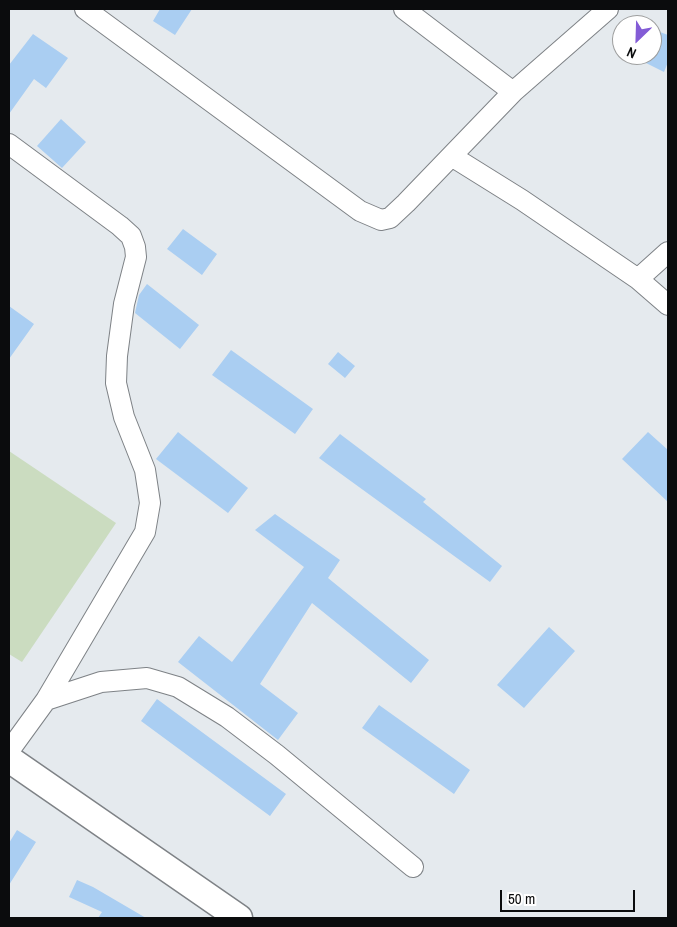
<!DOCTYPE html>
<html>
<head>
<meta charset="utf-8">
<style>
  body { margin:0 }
  #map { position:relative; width:677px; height:927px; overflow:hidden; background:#e5eaee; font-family:"Archivo Narrow",sans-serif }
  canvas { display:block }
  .frame { position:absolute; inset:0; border:10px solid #0b0c0d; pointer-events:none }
  .north { position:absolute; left:612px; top:15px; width:50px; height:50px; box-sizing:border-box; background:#fff; border:1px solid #9d9e9e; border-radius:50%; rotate:204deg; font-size:14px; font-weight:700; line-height:20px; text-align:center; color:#0b0c0d }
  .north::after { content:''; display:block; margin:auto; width:18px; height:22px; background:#835cd6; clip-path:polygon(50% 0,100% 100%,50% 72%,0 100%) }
  .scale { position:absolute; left:500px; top:890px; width:135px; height:22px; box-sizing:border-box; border:2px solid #0b0c0d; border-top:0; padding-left:6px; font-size:15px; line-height:18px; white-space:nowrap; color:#0b0c0d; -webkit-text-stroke:4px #fff; paint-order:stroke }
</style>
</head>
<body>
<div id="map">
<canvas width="677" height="927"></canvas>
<div class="frame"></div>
<div class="north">N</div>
<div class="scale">50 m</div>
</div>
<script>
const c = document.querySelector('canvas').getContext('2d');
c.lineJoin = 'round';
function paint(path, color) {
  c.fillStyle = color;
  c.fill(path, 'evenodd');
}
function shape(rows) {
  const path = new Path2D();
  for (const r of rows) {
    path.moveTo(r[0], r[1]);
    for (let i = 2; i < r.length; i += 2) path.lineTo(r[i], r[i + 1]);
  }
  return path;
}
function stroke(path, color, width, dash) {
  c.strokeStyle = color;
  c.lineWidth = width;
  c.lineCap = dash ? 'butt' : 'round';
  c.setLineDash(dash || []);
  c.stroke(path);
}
paint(shape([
  [9,451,116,523,22,662,9,654]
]), '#cbdcc0');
paint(shape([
  [160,9,192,9,175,35,153,21],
  [652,29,668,35,668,62,664,72,630,55,652,55],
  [33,34,68,58,46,88,34,79,9,114,9,65],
  [61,119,86,142,62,168,37,146],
  [183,229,217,254,202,275,167,249],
  [147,284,199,325,180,349,135,313,139,295],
  [9,306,34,324,9,359],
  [231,350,313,409,295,434,212,375],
  [338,352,355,366,345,378,328,364],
  [178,432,248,488,228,513,156,459],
  [648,432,668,450,668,502,622,459],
  [340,434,426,499,423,502,502,566,490,582,319,458],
  [275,514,340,560,328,578,429,660,411,683,312,603,260,684,298,713,278,740,178,662,199,636,232,662,304,567,255,530],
  [549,627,575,651,524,708,497,685],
  [157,699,286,794,270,816,141,721],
  [379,705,470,770,454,794,362,728],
  [17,830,36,842,9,885,9,843],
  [77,880,93,887,146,918,98,918,102,912,69,897]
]), '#aacef2');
const minor = shape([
  [85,9,360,211,381,220,390,218,406,203,513,92],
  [404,9,513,92,608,9],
  [9,144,120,226,131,236,135,247,136,257,124,304,117,356,116,383,124,417,145,470,150,503,145,532,46,700,9,751],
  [453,157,522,200,638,279,668,305],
  [638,279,668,252],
  [46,700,101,682,147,678,178,687,227,717,277,755,413,867]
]);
const tertiary = shape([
  [9,759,239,918]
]);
stroke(minor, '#7e8286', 22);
stroke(tertiary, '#7e8286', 29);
stroke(minor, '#fff', 20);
stroke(tertiary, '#fff', 26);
</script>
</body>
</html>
